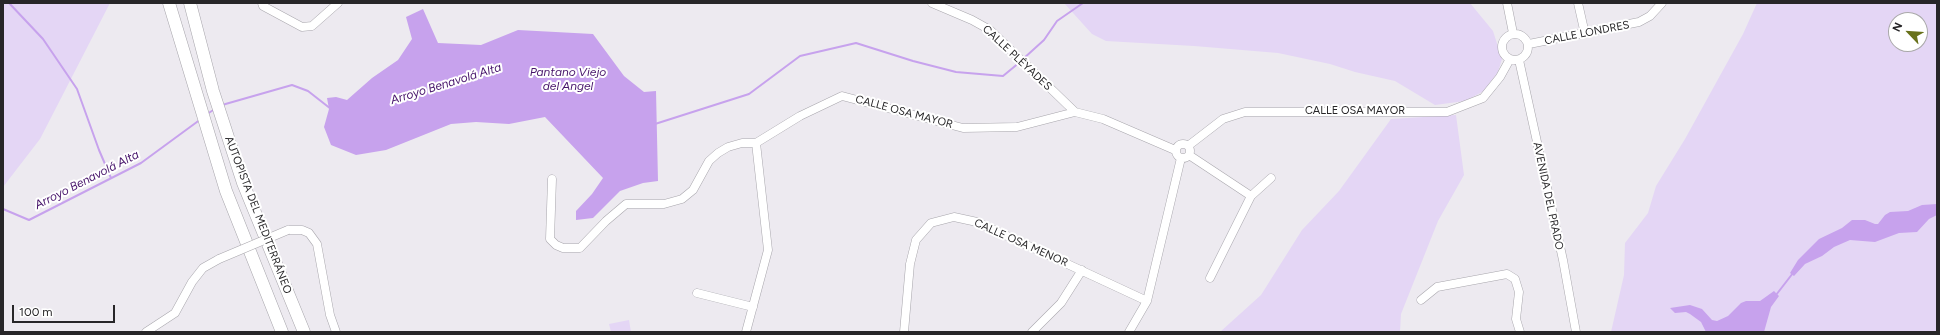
<!DOCTYPE html>
<html>
<head>
<meta charset="utf-8">
<style>
  body { margin:0 }
  #map { position:relative; width:1940px; height:335px; overflow:hidden; background:#edeaf0; font-family:Figtree,sans-serif }
  canvas { display:block }
  .frame { position:absolute; inset:0; border:4px solid #272628; pointer-events:none }
  .north { position:absolute; left:1888px; top:12px; width:40px; height:40px; box-sizing:border-box; background:#fff; border:1px solid #a9a8a9; border-radius:50%; rotate:295deg; font-size:11px; font-weight:700; line-height:16px; text-align:center; color:#272628 }
  .north::after { content:''; display:block; margin:auto; width:14px; height:18px; background:#68711a; clip-path:polygon(50% 0,100% 100%,50% 72%,0 100%) }
  .scale { position:absolute; left:12px; top:305px; width:103px; height:18px; box-sizing:border-box; border:2px solid #272628; border-top:0; padding-left:5px; font-size:12px; line-height:14px; white-space:nowrap; color:#272628; -webkit-text-stroke:3px #fff; paint-order:stroke }
</style>
</head>
<body>
<div id="map">
<canvas width="1940" height="335"></canvas>
<div class="frame"></div>
<div class="north">N</div>
<div class="scale">100 m</div>
</div>
<script>
const c = document.querySelector('canvas').getContext('2d');
c.lineJoin = 'round';
function paint(path, color) {
  c.fillStyle = color;
  c.fill(path, 'evenodd');
}
function shape(rows) {
  const path = new Path2D();
  for (const r of rows) {
    if (r.length === 3) {
      path.moveTo(r[0] + r[2], r[1]);
      path.arc(r[0], r[1], r[2], 0, 2 * Math.PI);
      continue;
    }
    path.moveTo(r[0], r[1]);
    for (let i = 2; i < r.length; i += 2) path.lineTo(r[i], r[i + 1]);
  }
  return path;
}
function stroke(path, color, width, dash) {
  c.strokeStyle = color;
  c.lineWidth = width;
  c.lineCap = dash ? 'butt' : 'round';
  c.setLineDash(dash || []);
  c.stroke(path);
}
function write(font, color, halo, rows, align = 'center') {
  c.font = font + ' Figtree,sans-serif';
  c.lineWidth = 4;
  c.setLineDash([]);
  c.textBaseline = 'middle';
  c.strokeStyle = halo;
  c.fillStyle = color;
  for (const [text, x, y, turn = 0] of rows) {
    c.save();
    c.translate(x, y);
    c.rotate((+turn || 0) * Math.PI / 180);
    c.textAlign = isNaN(turn) ? turn : align;
    if (halo) c.strokeText(text, 0, 0);
    c.fillText(text, 0, 0);
    c.restore();
  }
}
paint(shape([
  [3,3,110,3,40,139,3,187],
  [1064,3,1470,3,1493,31,1502,59,1498,72,1484,91,1465,101,1435,105,1395,81,1355,72,1330,64,1278,53,1194,46,1106,41,1092,34],
  [1757,3,1937,3,1937,332,1611,332,1624,275,1625,243,1648,213,1656,186,1685,139,1743,34],
  [1896,20,1920,20,1920,44,1896,44],
  [1456,115,1464,175,1438,221,1401,314,1400,332,1220,332,1261,295,1302,230,1339,191,1391,119],
  [629,320,631,332,611,332,609,324]
]), '#e4d6f5');
paint(shape([
  [423,9,438,43,481,45,518,30,593,34,624,76,644,92,656,91,658,181,643,183,620,191,593,218,576,220,576,211,592,194,603,178,545,117,509,124,476,122,451,124,386,150,356,155,331,145,324,127,329,109,327,98,336,97,347,100,372,78,398,60,412,39,406,17],
  [1937,204,1937,215,1929,219,1917,232,1899,233,1875,242,1850,240,1834,247,1822,256,1805,264,1794,276,1790,273,1798,260,1819,239,1842,228,1852,220,1865,220,1875,224,1878,224,1885,215,1890,212,1908,211,1922,205],
  [1774,291,1779,296,1771,307,1764,332,1706,332,1701,322,1690,314,1686,312,1675,313,1670,308,1690,305,1702,309,1712,320,1717,321,1728,316,1741,303,1746,301,1760,301]
]), '#c7a2ed');
stroke(shape([
  [9,3,43,39,77,89,99,150,111,178],
  [1023,59,1044,40,1057,21,1083,3],
  [222,105,292,85,308,91,331,109],
  [207,114,215,109],
  [655,124,749,94,800,56,856,43,913,61,956,72,1003,76,1020,62],
  [3,209,29,220,141,163,201,119],
  [1776,295,1793,273]
]), '#c7a2ed', 2);
const minor = shape([
  [262,3,263,6,302,27,312,26,338,3],
  [932,3,972,20,990,30,1075,112],
  [1507,3,1513,33],
  [1578,3,1585,34],
  [1515,47,13],
  [1529,44,1639,22,1650,16,1662,3],
  [1519,60,1563,260,1576,332],
  [1183,151,7],
  [1188,146,1223,119,1245,112,1447,112,1483,98,1500,77,1510,59],
  [1189,155,1251,196],
  [552,179,550,239,556,245,563,248,580,248,606,221,626,204,664,204,682,199,693,190,709,161,718,153,728,147,742,143,756,143],
  [288,230,302,230,309,233,317,244,330,315,336,332],
  [1210,278,1251,196,1271,178],
  [697,293,753,307],
  [1421,300,1437,287,1507,274,1515,279,1519,292,1516,319,1520,332],
  [146,332,175,313,192,282,203,268,219,259],
  [746,332,768,250,756,143,800,116,842,96,963,128,1017,127,1075,112,1103,119,1175,150],
  [904,332,910,264,916,240,931,223,954,217,977,222,1147,301],
  [1032,332,1061,303,1082,270],
  [1129,332,1147,301,1181,158]
]);
const highway = shape([
  [169,3,226,191,282,332],
  [190,3,213,91,243,183,304,332]
]);
stroke(minor, '#a8a6ac', 9);
stroke(highway, '#a8a6ac', 13);
stroke(minor, '#fff', 8);
stroke(highway, '#fff', 12);
const minorBridge = shape([
  [219,259,288,230]
]);
stroke(minorBridge, '#a8a6ac', 9, []);
stroke(minorBridge, '#fff', 8);
write('11px', '#272628', '#fff', [
  ["CALLE LONDRES",1587,33,-11],
  ["CALLE PLÉYADES",1017,58,43],
  ["CALLE OSA MAYOR",1355,111],
  ["CALLE OSA MAYOR",904,112,15],
  ["AVENIDA DEL PRADO",1548,196,78],
  ["AUTOPISTA DEL MEDITERRÁNEO",258,215,69],
  ["CALLE OSA MENOR",1021,243,24]
]);
write('italic 12px', '#46136a', '#fff', [
  ["Pantano Viejo",568,72],
  ["del Angel",568,86],
  ["Arroyo Benavolá Alta",446,84,-17],
  ["Arroyo Benavolá Alta",87,180,-27]
]);
</script>
</body>
</html>
